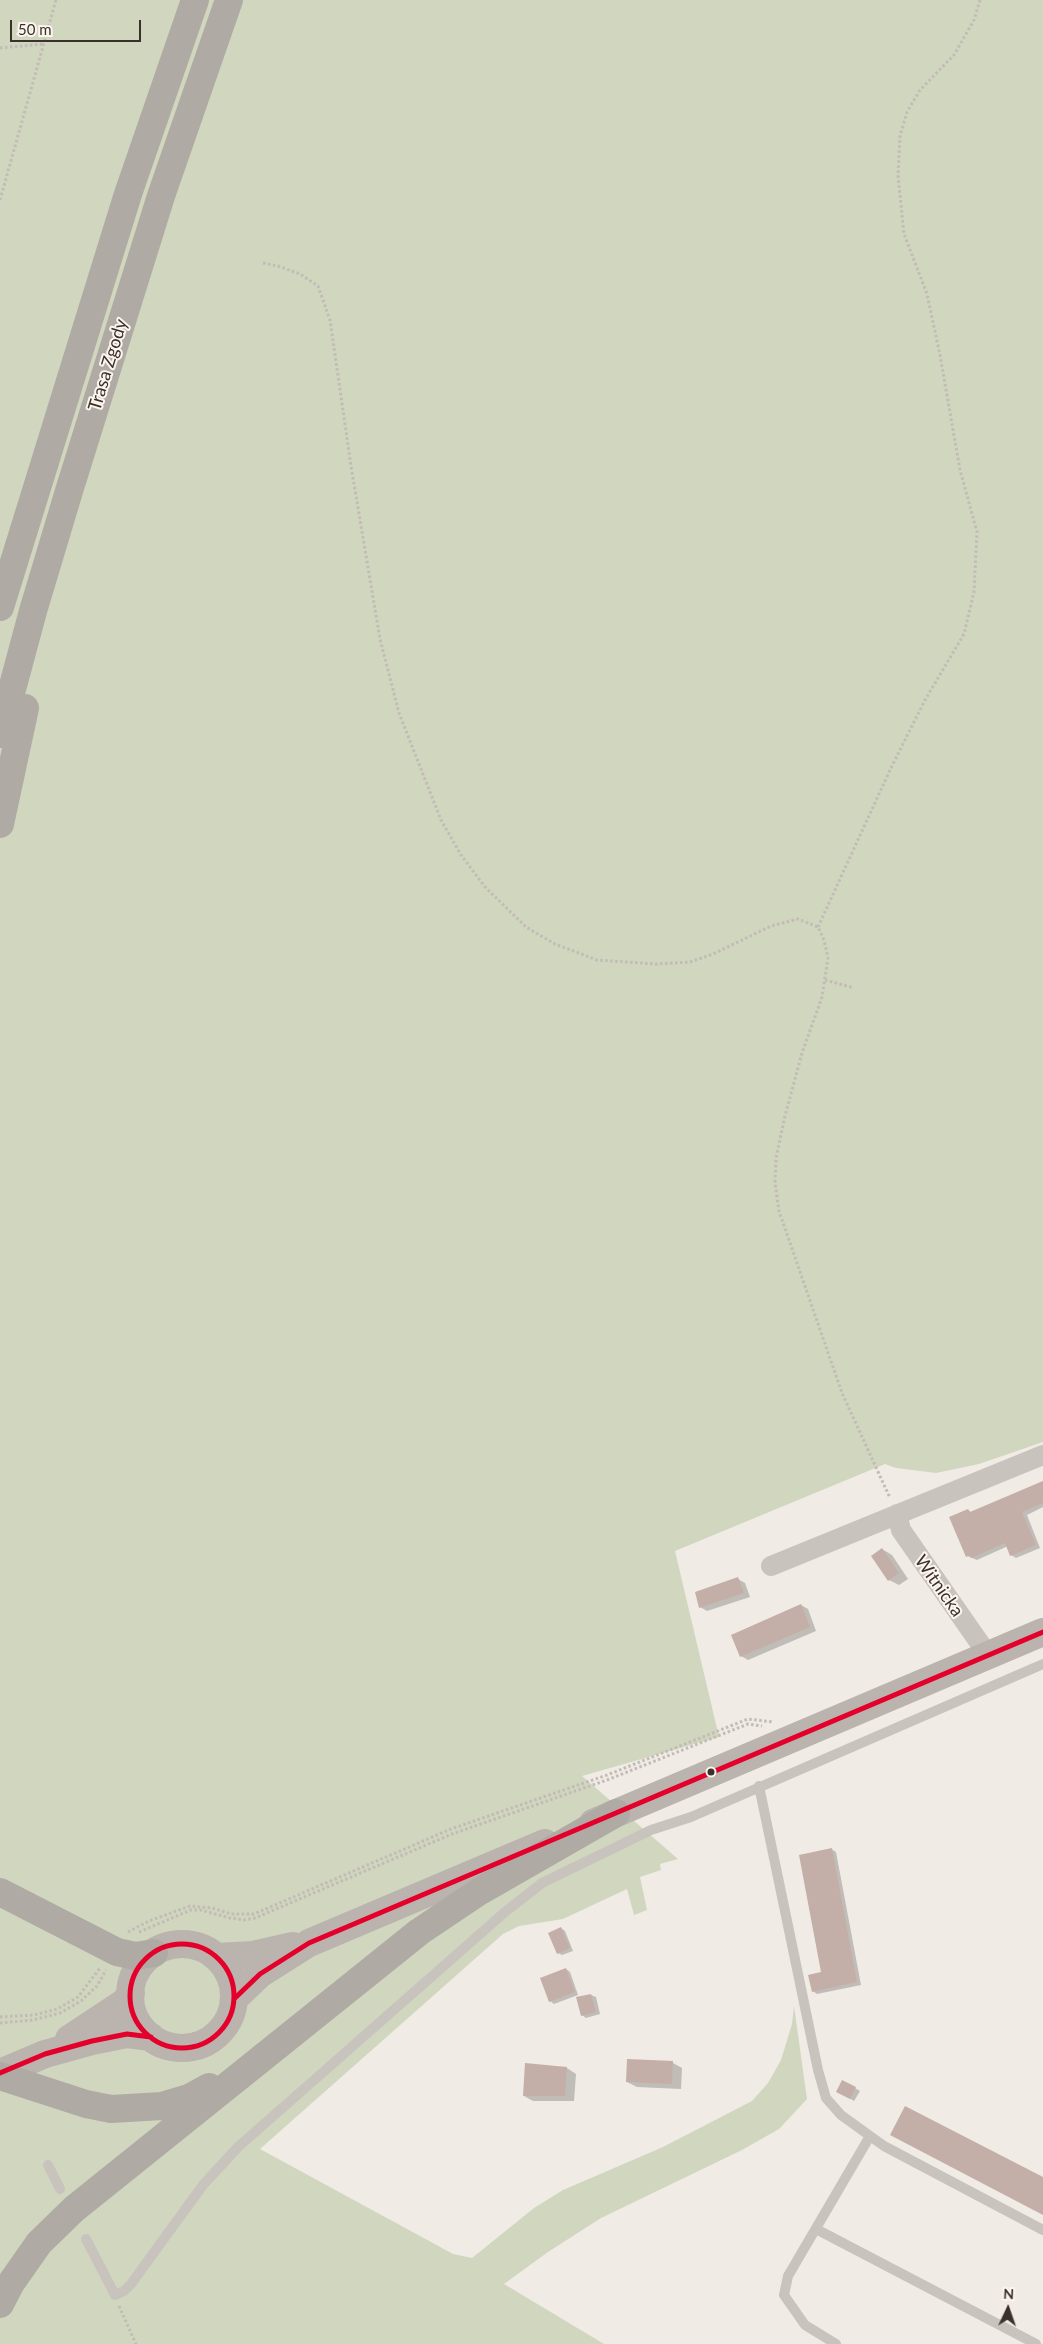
<!DOCTYPE html>
<html>
<head>
<meta charset="utf-8">
<style>
  body { margin:0 }
  #map { position:relative; width:1043px; height:2344px; overflow:hidden; background:#f0ebe5; font-family:Lato,sans-serif }
  canvas { display:block }
  .north { position:absolute; left:983px; top:2284px; width:50px; height:50px; -webkit-text-stroke:4px #fbf5ee; paint-order:stroke; rotate:3deg; font-size:14px; font-weight:700; line-height:20px; text-align:center; color:#3b302b }
  .north::after { content:''; display:block; margin:auto; width:18px; height:22px; background:#3b302b; clip-path:polygon(50% 0,100% 100%,50% 72%,0 100%) }
  .scale { position:absolute; left:10px; top:20px; width:131px; height:22px; box-sizing:border-box; border:2px solid #3b302b; border-top:0; padding-left:6px; font-size:15px; line-height:18px; white-space:nowrap; color:#3b302b; -webkit-text-stroke:4px #fbf5ee; paint-order:stroke }
</style>
</head>
<body>
<div id="map">
<canvas width="1043" height="2344"></canvas>
<div class="north">N</div>
<div class="scale">50 m</div>
</div>
<script>
const c = document.querySelector('canvas').getContext('2d');
c.lineJoin = 'round';
function paint(path, color) {
  c.fillStyle = color;
  c.fill(path, 'evenodd');
}
function shape(rows) {
  const path = new Path2D();
  for (const r of rows) {
    if (r.length === 3) {
      path.moveTo(r[0] + r[2], r[1]);
      path.arc(r[0], r[1], r[2], 0, 2 * Math.PI);
      continue;
    }
    path.moveTo(r[0], r[1]);
    for (let i = 2; i < r.length; i += 2) path.lineTo(r[i], r[i + 1]);
  }
  return path;
}
function stroke(path, color, width, dash) {
  c.strokeStyle = color;
  c.lineWidth = width;
  c.lineCap = dash ? 'butt' : 'round';
  c.setLineDash(dash || []);
  c.stroke(path);
}
function write(font, color, halo, rows, align = 'center') {
  c.font = font + ' Lato,sans-serif';
  c.lineWidth = 4;
  c.setLineDash([]);
  c.textBaseline = 'middle';
  c.strokeStyle = halo;
  c.fillStyle = color;
  for (const [text, x, y, turn = 0] of rows) {
    c.save();
    c.translate(x, y);
    c.rotate((+turn || 0) * Math.PI / 180);
    c.textAlign = isNaN(turn) ? turn : align;
    if (halo) c.strokeText(text, 0, 0);
    c.fillText(text, 0, 0);
    c.restore();
  }
}
paint(shape([
  [0,0,1043,0,1043,1442,979,1464,936,1473,896,1468,885,1464,675,1551,719,1737,582,1776,678,1859,660,1864,661,1870,640,1877,647,1910,634,1915,627,1889,563,1919,519,1926,503,1934,260,2149,453,2254,472,2258,534,2208,563,2190,663,2147,752,2101,768,2083,781,2060,792,2024,794,2006,807,2099,779,2129,742,2150,601,2218,548,2252,504,2284,604,2344,0,2344]
]), '#d1d6bf');
paint(shape([
  [1043,1481,1043,1507,1027,1515,1040,1548,1016,1558,1011,1555,1008,1546,977,1560,967,1556,968,1510,972,1513],
  [882,1549,892,1555,908,1579,899,1585,889,1580],
  [738,1579,745,1583,750,1597,707,1611,700,1607],
  [801,1605,808,1609,816,1631,748,1660,741,1656],
  [831,1849,836,1852,861,1985,817,1994,813,1991,823,1973],
  [561,1928,565,1931,573,1951,562,1955,558,1953],
  [566,1969,570,1972,578,1995,554,2004,550,2001],
  [591,1995,596,1997,600,2014,586,2018,582,2015,578,1998],
  [673,2063,682,2068,681,2089,637,2087,627,2082],
  [567,2068,576,2074,574,2101,533,2101,524,2096],
  [843,2081,860,2091,854,2101,837,2091]
]), '#0003');
paint(shape([
  [1043,1481,1043,1503,1022,1512,1036,1545,1010,1556,1005,1543,971,1558,970,1555,966,1557,949,1517,968,1509,970,1512],
  [882,1548,899,1573,888,1581,871,1556],
  [738,1577,744,1593,699,1608,695,1592],
  [801,1604,810,1627,740,1657,731,1635],
  [832,1848,857,1982,812,1992,808,1975,821,1972,799,1855],
  [561,1927,570,1948,557,1954,548,1933],
  [566,1968,575,1992,549,2002,540,1978],
  [591,1994,596,2012,581,2016,576,1997],
  [627,2059,673,2061,672,2084,626,2082],
  [525,2063,567,2067,565,2096,523,2096],
  [842,2080,856,2087,850,2099,836,2092],
  [905,2106,1043,2177,1043,2215,890,2135]
]), '#c3afa7');
stroke(shape([
  [0,48,43,44],
  [0,200,56,0],
  [263,263,278,266,300,274,318,286,330,320,351,466,380,639,399,713,441,820,461,855,485,887,526,927,555,944,597,960,656,964,690,962,713,954,771,926,798,919,818,927,824,940,828,958,822,997,802,1053,785,1116,776,1158,775,1183,779,1211,842,1393,890,1498],
  [818,927,890,770,925,700,964,634,974,592,977,532,960,470,940,355,927,294,904,234,898,176,900,136,907,112,920,90,954,55,974,20,980,0],
  [825,980,854,988],
  [128,1932,149,1921,190,1906,212,1908,231,1914,254,1914,451,1829,607,1775,748,1719,773,1722],
  [139,1932,191,1910,201,1910,230,1918,244,1920,255,1918,452,1834,607,1780,748,1724,762,1726],
  [0,2017,34,2015,57,2009,78,1997,100,1968],
  [0,2023,33,2020,60,2013,81,2001,97,1986,106,1970],
  [119,2306,136,2344]
]), '#c2bbb6', 3, [2.5, 2.5]);
stroke(shape([
  [759,1786,818,2070,826,2098,841,2115,884,2146,1043,2230],
  [48,2165,60,2189],
  [816,2229,1036,2344],
  [86,2239,115,2295,124,2291,131,2284,203,2185,238,2147,505,1912,542,1883,651,1830,691,1817,1043,1664],
  [836,2344,805,2325,784,2295,788,2276,870,2136]
]), '#c9c3be', 10);
stroke(shape([
  [897,1514,901,1530,988,1655],
  [771,1566,1043,1455]
]), '#c9c3be', 20);
stroke(shape([
  [593,1823,1043,1632],
  [182,1996,52],
  [217,1957,253,1955,293,1946],
  [234,1999,260,1974,309,1943,545,1843],
  [69,2039,125,2002,131,1993],
  [0,2073,45,2054,92,2041,127,2034,151,2037]
]), '#bab3ae', 28);
stroke(shape([
  [0,607,128,194,195,0],
  [0,734,33,611,69,491,161,196,229,0],
  [0,824,25,708],
  [0,1892,117,1952,135,1956,154,1953],
  [0,2076,86,2104,111,2109,162,2106,189,2098,209,2087],
  [0,2304,11,2283,39,2243,74,2209,419,1932,480,1891,616,1813]
]), '#afaaa4', 28);
stroke(shape([
  [182,1996,52],
  [234,1999,260,1974,309,1943,1043,1632],
  [0,2073,45,2054,92,2041,127,2034,151,2037]
]), '#e4002b', 5);
for (const [x, y, r, color] of [
  [711,1772,4.5,"#3b302b"]
]) {
  const dot = new Path2D();
  dot.arc(x, y, r, 0, 2 * Math.PI);
  c.fillStyle = color;
  c.fill(dot);
  stroke(dot, '#fbf5ee', 2);
}
write('18px', '#3b302b', '#fbf5ee', [
  ["Trasa Zgody",108,365,-73],
  ["Witnicka",939,1586,55]
]);
</script>
</body>
</html>
